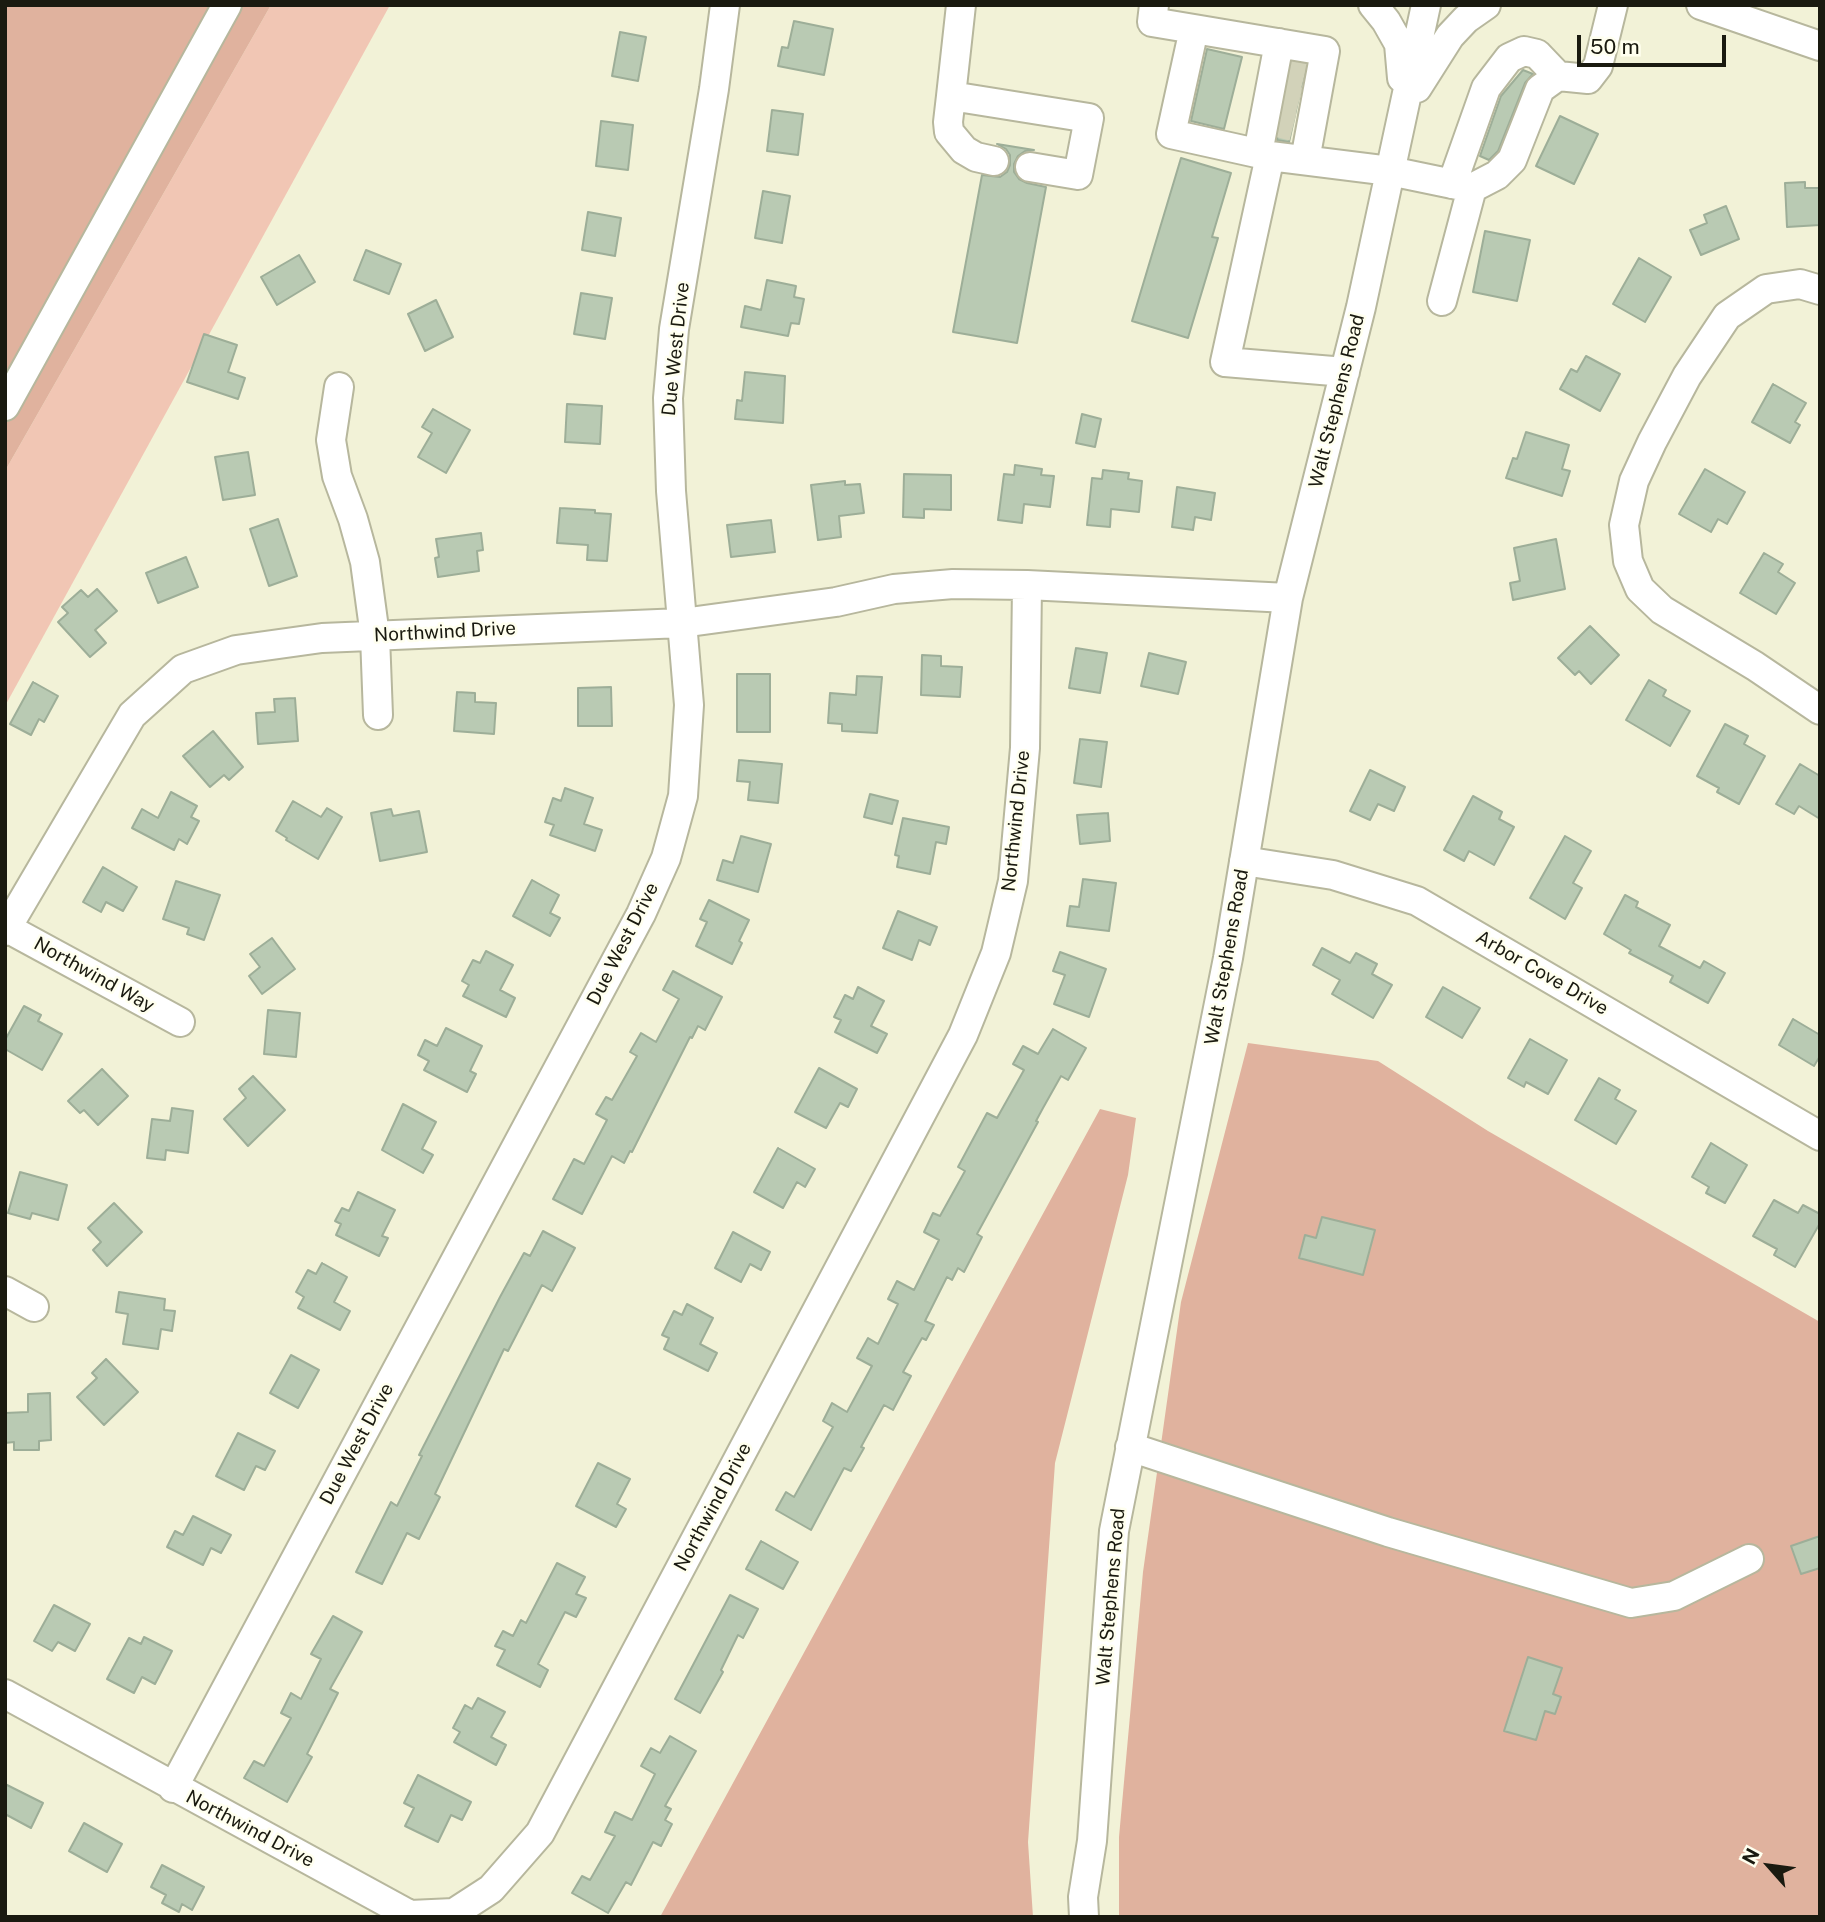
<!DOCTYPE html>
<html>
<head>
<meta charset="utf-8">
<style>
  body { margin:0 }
  #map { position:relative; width:1825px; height:1922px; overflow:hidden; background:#f2f2d7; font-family:"Public Sans",sans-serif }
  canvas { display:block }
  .frame { position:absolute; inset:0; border:7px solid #1a1a10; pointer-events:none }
  .north { position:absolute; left:1734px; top:1831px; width:70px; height:70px; -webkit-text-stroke:5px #ffffef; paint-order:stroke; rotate:298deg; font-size:19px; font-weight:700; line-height:28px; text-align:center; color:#1a1a10 }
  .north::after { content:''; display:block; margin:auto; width:24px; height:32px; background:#1a1a10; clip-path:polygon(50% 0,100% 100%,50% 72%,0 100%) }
  .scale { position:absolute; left:1577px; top:35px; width:149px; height:32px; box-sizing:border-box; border:4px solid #1a1a10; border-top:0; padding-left:9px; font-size:21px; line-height:24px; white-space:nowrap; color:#1a1a10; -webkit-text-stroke:5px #ffffef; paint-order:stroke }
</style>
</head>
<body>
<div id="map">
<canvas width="1825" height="1922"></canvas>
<div class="frame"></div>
<div class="north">N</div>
<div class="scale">50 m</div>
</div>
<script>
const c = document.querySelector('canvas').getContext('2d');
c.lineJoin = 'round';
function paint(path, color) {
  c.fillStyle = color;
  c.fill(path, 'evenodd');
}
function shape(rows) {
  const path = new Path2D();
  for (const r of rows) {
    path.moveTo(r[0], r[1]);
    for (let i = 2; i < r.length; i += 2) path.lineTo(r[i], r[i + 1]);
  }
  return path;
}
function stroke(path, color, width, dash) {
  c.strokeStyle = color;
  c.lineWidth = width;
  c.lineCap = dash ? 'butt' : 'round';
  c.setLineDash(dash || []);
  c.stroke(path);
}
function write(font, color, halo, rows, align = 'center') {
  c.font = font + ' "Public Sans",sans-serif';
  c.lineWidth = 5;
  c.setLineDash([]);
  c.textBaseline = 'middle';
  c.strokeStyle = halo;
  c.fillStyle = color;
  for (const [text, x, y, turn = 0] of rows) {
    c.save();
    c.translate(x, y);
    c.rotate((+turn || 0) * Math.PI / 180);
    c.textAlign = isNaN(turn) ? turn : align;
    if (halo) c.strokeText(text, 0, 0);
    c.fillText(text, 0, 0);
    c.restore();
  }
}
paint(shape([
  [271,5,390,5,5,706,5,471]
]), '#f1c6b4');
paint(shape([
  [5,5,271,5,5,471],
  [1248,1043,1378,1061,1488,1131,1820,1322,1820,1917,1119,1917,1119,1837,1143,1572,1181,1302],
  [1100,1109,1136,1118,1128,1175,1055,1463,1028,1842,1033,1917,660,1917]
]), '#e0b29e');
const building = shape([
  [794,21,833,29,824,75,778,66,782,47,788,48,794,21],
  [620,32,646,37,638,81,612,76,620,32],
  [1207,49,1242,57,1224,129,1191,121,1207,49],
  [1292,62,1306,65,1289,142,1277,140,1292,62],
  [1523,70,1533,74,1525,83,1498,151,1489,160,1480,156,1501,96,1523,70],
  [772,110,803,114,798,155,767,151,772,110],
  [1560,116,1598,134,1574,184,1536,166,1560,116],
  [601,121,633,125,628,170,596,166,601,121],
  [997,144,1034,150,1025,151,1018,156,1014,164,1014,172,1019,179,1027,183,1046,187,1017,343,953,332,982,175,1000,177,1007,172,1010,165,1010,155,1006,149,997,144],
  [1181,158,1231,173,1212,237,1218,238,1188,338,1132,321,1181,158],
  [1805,182,1805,188,1820,188,1820,225,1787,227,1785,183,1805,182],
  [763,191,790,196,782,243,755,238,763,191],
  [1726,206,1739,239,1701,255,1690,230,1707,223,1704,215,1726,206],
  [588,212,621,218,615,256,582,250,588,212],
  [1485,231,1530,240,1517,301,1473,292,1485,231],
  [366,250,401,264,389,294,354,280,366,250],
  [299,255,315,282,277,305,261,277,299,255],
  [1639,258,1671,277,1645,322,1613,304,1639,258],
  [767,280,796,286,794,297,804,299,799,324,791,323,788,336,741,327,745,306,761,310,767,280],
  [581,293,612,298,605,339,574,334,581,293],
  [436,300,453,337,425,351,408,314,436,300],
  [204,334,237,345,228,372,245,378,238,399,187,382,204,334],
  [1586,356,1620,374,1600,411,1560,389,1571,369,1577,372,1586,356],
  [745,372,785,376,783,423,735,419,737,400,742,401,745,372],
  [1773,384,1806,403,1795,422,1800,425,1790,443,1752,422,1773,384],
  [567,404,602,406,600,444,565,442,567,404],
  [433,409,470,430,446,473,418,457,432,433,422,427,433,409],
  [1082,414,1101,419,1095,447,1076,443,1082,414],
  [1526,432,1569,445,1562,469,1570,471,1562,496,1506,478,1513,458,1517,459,1526,432],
  [248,452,255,495,223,500,215,457,248,452],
  [1015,465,1042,469,1041,475,1054,476,1050,507,1024,504,1022,523,998,520,1004,474,1014,475,1015,465],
  [1705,469,1745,492,1727,524,1718,519,1711,532,1679,514,1705,469],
  [1103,470,1129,473,1128,479,1142,481,1139,512,1111,509,1110,527,1087,525,1092,478,1102,479,1103,470],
  [904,474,951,475,951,510,924,509,924,518,903,517,904,474],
  [845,481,845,485,860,484,864,513,839,516,841,537,818,540,811,485,845,481],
  [1177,487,1215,493,1211,520,1195,517,1193,530,1172,527,1177,487],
  [560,508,595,510,595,513,611,514,607,561,587,560,588,545,557,543,560,508],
  [278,519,297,576,269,586,250,529,278,519],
  [771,520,775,552,731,557,727,525,771,520],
  [481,533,483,550,477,551,479,571,438,577,435,558,439,557,436,539,481,533],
  [1556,539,1565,589,1513,600,1510,583,1520,581,1514,548,1556,539],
  [1764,553,1783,564,1778,572,1795,583,1776,614,1740,593,1764,553],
  [186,557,198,587,158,603,146,573,186,557],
  [97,589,117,611,95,630,106,643,90,657,58,622,68,613,62,607,81,590,88,597,97,589],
  [1590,626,1619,655,1591,684,1579,671,1575,675,1558,658,1590,626],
  [1076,648,1107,653,1100,693,1069,688,1076,648],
  [1149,653,1186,662,1178,694,1141,686,1149,653],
  [922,655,941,656,941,666,962,667,960,697,921,695,922,655],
  [737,674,770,674,770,732,737,732,737,674],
  [857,676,882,677,877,733,842,731,842,724,828,723,830,693,856,695,857,676],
  [1649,680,1666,690,1663,696,1690,711,1670,746,1626,720,1649,680],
  [33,682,58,696,44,722,39,719,31,735,10,724,33,682],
  [611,687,612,726,578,726,578,688,611,687],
  [457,692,475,693,475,702,496,703,494,734,454,731,457,692],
  [295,698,298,741,258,744,256,713,275,712,274,699,295,698],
  [1725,724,1748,736,1744,744,1765,756,1739,804,1717,792,1719,788,1697,776,1725,724],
  [213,731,243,767,229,780,224,775,210,787,183,756,213,731],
  [1080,739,1107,742,1101,787,1074,783,1080,739],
  [739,760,782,764,778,803,748,800,750,782,737,781,739,760],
  [1800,764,1820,776,1820,819,1799,806,1794,814,1776,804,1800,764],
  [1370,770,1405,787,1394,811,1378,804,1370,820,1350,811,1370,770],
  [565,788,593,798,584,824,602,830,595,851,550,835,554,825,545,822,553,798,561,801,565,788],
  [171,792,197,806,191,817,199,821,187,844,179,839,174,850,132,828,142,809,158,818,171,792],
  [870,794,898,801,892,824,864,817,870,794],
  [1473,796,1502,812,1499,819,1514,827,1494,865,1469,851,1464,861,1444,850,1473,796],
  [293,801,321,817,327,808,342,817,318,859,286,840,287,838,276,831,293,801],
  [391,809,393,816,419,811,427,852,380,861,371,813,391,809],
  [1108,813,1110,841,1080,844,1077,815,1108,813],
  [903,818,949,827,946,844,936,842,930,874,897,867,899,856,895,855,903,818],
  [741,836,771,844,758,892,717,880,723,860,733,863,741,836],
  [1565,836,1591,851,1573,883,1582,888,1565,919,1530,898,1565,836],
  [103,867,137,887,123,911,106,902,101,912,83,902,103,867],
  [1083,879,1116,883,1109,931,1067,926,1070,906,1079,907,1083,879],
  [532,880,559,895,550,913,560,918,550,936,513,916,532,880],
  [176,881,220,895,204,940,187,934,189,928,163,919,176,881],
  [1625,895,1638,902,1636,907,1670,925,1659,946,1700,968,1704,961,1725,973,1708,1003,1670,982,1673,976,1629,953,1631,950,1604,934,1625,895],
  [709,900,749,920,739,941,742,943,732,964,696,946,707,922,700,919,709,900],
  [898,911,937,927,930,945,919,940,912,960,883,948,898,911],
  [272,938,295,969,262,994,249,976,260,967,250,954,272,938],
  [1322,948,1350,963,1356,953,1377,964,1372,974,1392,985,1373,1018,1332,994,1340,980,1313,965,1322,948],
  [486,951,513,965,500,990,515,998,506,1017,463,996,469,985,462,981,473,960,480,963,486,951],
  [1060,952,1106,969,1089,1017,1054,1004,1065,975,1053,971,1060,952],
  [673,971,722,997,705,1030,698,1026,692,1038,690,1037,632,1152,630,1151,624,1163,612,1156,582,1214,553,1199,574,1159,584,1164,607,1120,596,1114,606,1097,612,1100,637,1056,630,1052,641,1033,656,1042,679,999,663,990,673,971],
  [858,987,884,1001,871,1026,887,1034,877,1053,835,1032,841,1020,834,1017,845,995,853,999,858,987],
  [1443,987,1480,1008,1462,1038,1426,1017,1443,987],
  [24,1006,41,1015,38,1021,62,1034,42,1070,5,1049,5,1040,24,1006],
  [268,1010,300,1013,296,1057,264,1054,268,1010],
  [1793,1019,1820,1035,1820,1056,1814,1066,1779,1045,1793,1019],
  [446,1028,482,1046,470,1071,476,1074,467,1092,424,1070,429,1061,418,1055,425,1040,437,1046,446,1028],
  [1053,1029,1086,1048,1068,1080,1061,1076,1043,1108,1036,1121,1038,1122,977,1234,982,1237,964,1272,958,1268,952,1280,947,1277,925,1321,934,1325,926,1340,922,1338,903,1372,911,1376,893,1410,884,1405,861,1447,864,1448,851,1471,844,1468,811,1530,776,1510,786,1492,794,1497,833,1427,823,1421,832,1403,847,1412,872,1366,857,1358,868,1338,878,1344,898,1304,888,1299,897,1281,914,1290,939,1240,924,1232,933,1213,940,1216,965,1171,958,1167,987,1113,997,1118,1024,1070,1013,1064,1023,1046,1038,1054,1053,1029],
  [1530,1039,1567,1060,1548,1094,1526,1082,1524,1087,1508,1078,1530,1039],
  [819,1068,857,1089,848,1107,840,1103,826,1128,795,1112,819,1068],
  [102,1069,128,1096,98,1125,84,1110,80,1113,68,1101,102,1069],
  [253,1076,285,1110,248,1146,224,1119,246,1098,239,1089,253,1076],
  [1599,1078,1620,1090,1615,1099,1636,1111,1616,1144,1575,1120,1599,1078],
  [403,1104,436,1122,422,1149,433,1155,423,1173,382,1150,403,1104],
  [172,1108,193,1111,188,1153,166,1150,165,1160,147,1158,152,1119,170,1121,172,1108],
  [1711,1143,1747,1165,1725,1203,1706,1193,1709,1187,1692,1177,1711,1143],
  [778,1148,815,1169,805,1187,797,1182,783,1208,754,1192,778,1148],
  [20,1172,67,1185,58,1220,32,1213,30,1219,8,1213,20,1172],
  [358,1192,395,1210,382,1236,388,1238,379,1256,336,1235,341,1224,335,1221,342,1208,349,1211,358,1192],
  [1774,1200,1798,1213,1803,1205,1820,1214,1820,1223,1795,1267,1774,1255,1777,1249,1753,1236,1774,1200],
  [114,1203,142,1232,107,1266,93,1250,101,1242,88,1228,114,1203],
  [1322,1217,1375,1230,1363,1275,1299,1258,1305,1235,1316,1238,1322,1217],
  [543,1231,575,1248,552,1291,542,1285,508,1351,504,1349,435,1494,440,1497,419,1539,407,1533,382,1584,356,1572,391,1502,397,1506,422,1456,419,1455,500,1297,524,1253,530,1256,543,1231],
  [733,1232,770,1252,761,1270,750,1264,741,1282,715,1268,733,1232],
  [322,1263,347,1277,334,1302,350,1311,340,1330,298,1308,304,1297,296,1292,308,1270,316,1274,322,1263],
  [119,1292,165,1299,164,1310,175,1311,172,1331,161,1329,158,1349,123,1344,128,1314,116,1312,119,1292],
  [687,1304,713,1318,700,1344,717,1353,708,1371,664,1349,669,1338,662,1335,674,1311,682,1315,687,1304],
  [291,1355,319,1370,298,1408,270,1393,291,1355],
  [106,1359,138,1392,104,1425,77,1397,97,1378,92,1373,106,1359],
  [50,1393,51,1440,39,1441,39,1450,14,1450,14,1442,5,1443,5,1413,28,1412,28,1394,50,1393],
  [238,1433,275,1451,265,1470,256,1466,244,1490,216,1476,238,1433],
  [598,1463,630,1479,617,1504,626,1509,616,1527,576,1506,598,1463],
  [193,1516,231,1535,221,1553,211,1548,203,1565,167,1547,175,1531,183,1535,193,1516],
  [1820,1536,1820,1568,1801,1574,1791,1546,1820,1536],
  [761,1541,798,1562,783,1589,746,1569,761,1541],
  [557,1563,585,1577,576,1594,586,1598,576,1617,565,1612,538,1664,548,1670,540,1687,497,1665,505,1650,495,1646,503,1631,513,1636,521,1620,526,1623,557,1563],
  [730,1595,758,1609,743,1638,738,1635,721,1670,723,1672,700,1713,675,1699,730,1595],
  [54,1605,90,1624,75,1651,58,1642,52,1651,34,1641,54,1605],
  [333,1616,362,1632,330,1689,338,1693,307,1754,312,1757,287,1802,244,1778,254,1761,264,1766,291,1718,281,1713,291,1693,301,1699,321,1659,311,1654,333,1616],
  [144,1637,172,1651,155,1684,142,1677,134,1693,107,1679,129,1638,141,1644,144,1637],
  [1528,1657,1562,1668,1553,1694,1561,1697,1555,1714,1545,1711,1536,1740,1504,1731,1528,1657],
  [478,1698,505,1712,491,1737,506,1745,496,1765,454,1742,460,1732,453,1728,465,1705,472,1709,478,1698],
  [670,1736,696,1751,665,1806,671,1809,665,1820,672,1824,661,1846,653,1842,631,1885,626,1882,608,1913,572,1893,582,1876,590,1880,615,1836,605,1832,615,1812,632,1820,655,1774,641,1766,651,1748,660,1753,670,1736],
  [418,1775,471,1802,462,1820,451,1815,438,1842,405,1826,414,1808,404,1803,418,1775],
  [5,1784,43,1803,31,1828,5,1814,5,1784],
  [84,1823,122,1844,107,1872,69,1851,84,1823],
  [162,1865,204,1887,192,1910,182,1904,179,1912,162,1903,166,1895,151,1887,162,1865]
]);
paint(building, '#b9cab3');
stroke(building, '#9dae98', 2);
stroke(shape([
  [1284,72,1304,77],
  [1279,96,1299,101],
  [1273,122,1293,127]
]), '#d2d2b9', 28, [28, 14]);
const minor = shape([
  [961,5,951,96,1089,118,1078,175,1030,167],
  [1154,5,1152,22,1194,29,1171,134,1270,156,1225,362,1345,372],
  [1373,5,1386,21,1399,44,1402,78],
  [1701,5,1820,46],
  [1194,29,1325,51,1305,160],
  [1417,88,1450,36,1466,19,1486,5],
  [951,96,948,122,949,132,964,150,976,157,994,161],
  [1258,153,1279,43],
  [1270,156,1390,171,1472,188,1442,301],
  [1452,184,1486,88,1509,58,1524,51,1537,54,1558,76],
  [1472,188,1497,175,1512,160,1540,89,1558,76,1588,79,1598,66,1613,5],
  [1820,290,1800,284,1766,289,1727,316,1687,376,1652,442,1634,481,1624,525,1628,561,1640,589,1662,610,1755,666,1820,710],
  [339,387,331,440,337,476,353,519,365,562,375,636,378,715],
  [5,406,227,5],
  [1244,861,1333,875,1417,901,1820,1136],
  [7,928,180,1022],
  [5,931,132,715,183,669,236,650,322,638,682,623,836,602,894,589,953,584,1027,585,1288,598],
  [5,1291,34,1307],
  [1130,1447,1388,1532,1631,1603,1674,1596,1749,1559],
  [5,1694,410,1915,454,1913,491,1889,540,1833,963,1035,996,953,1013,881,1025,748,1027,585],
  [173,1788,641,914,666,858,683,796,689,705,671,491,668,398,674,329,714,89,725,5],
  [1084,1917,1083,1897,1092,1841,1114,1531,1228,958,1288,598,1361,307,1426,5]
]);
stroke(minor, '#b7b79d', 32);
stroke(minor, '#fff', 28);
write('19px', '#1a1a10', '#ffffef', [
  ["Due West Drive",676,349,-84],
  ["Walt Stephens Road",1337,401,-76],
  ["Northwind Drive",445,632,-3],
  ["Northwind Drive",1016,821,-84],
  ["Due West Drive",623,944,-63],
  ["Walt Stephens Road",1227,957,-80],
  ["Arbor Cove Drive",1542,973,30],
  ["Northwind Way",94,975,29],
  ["Due West Drive",357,1444,-62],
  ["Northwind Drive",713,1507,-62],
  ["Walt Stephens Road",1111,1597,-85],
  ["Northwind Drive",250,1829,28]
]);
</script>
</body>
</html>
